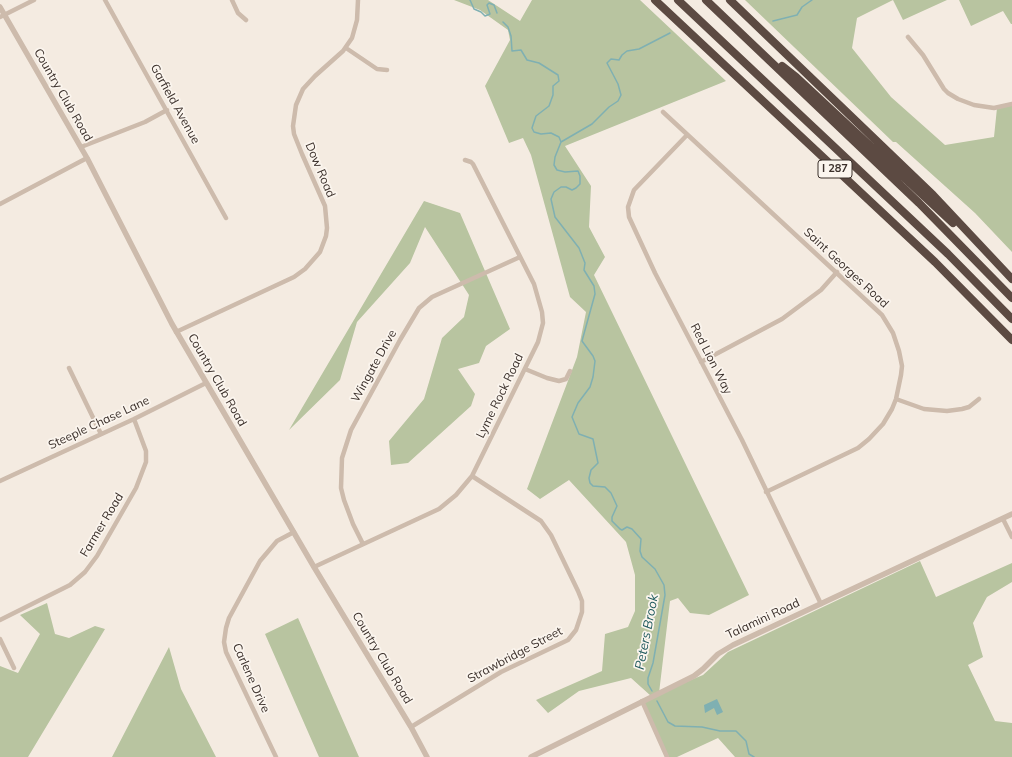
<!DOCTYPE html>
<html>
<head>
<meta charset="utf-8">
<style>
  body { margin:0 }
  canvas { display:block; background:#f4ebe1 }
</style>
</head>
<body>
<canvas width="1012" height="757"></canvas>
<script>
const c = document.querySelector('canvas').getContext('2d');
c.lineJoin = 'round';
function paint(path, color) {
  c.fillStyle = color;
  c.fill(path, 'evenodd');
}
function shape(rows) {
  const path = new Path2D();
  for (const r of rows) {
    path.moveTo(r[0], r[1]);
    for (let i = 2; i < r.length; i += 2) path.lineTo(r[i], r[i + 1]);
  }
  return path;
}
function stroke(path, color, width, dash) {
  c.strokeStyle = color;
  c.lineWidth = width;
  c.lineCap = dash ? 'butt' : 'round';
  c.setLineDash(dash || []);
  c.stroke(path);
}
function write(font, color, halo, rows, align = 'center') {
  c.font = font + ' Mulish,sans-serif';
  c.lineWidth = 3.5;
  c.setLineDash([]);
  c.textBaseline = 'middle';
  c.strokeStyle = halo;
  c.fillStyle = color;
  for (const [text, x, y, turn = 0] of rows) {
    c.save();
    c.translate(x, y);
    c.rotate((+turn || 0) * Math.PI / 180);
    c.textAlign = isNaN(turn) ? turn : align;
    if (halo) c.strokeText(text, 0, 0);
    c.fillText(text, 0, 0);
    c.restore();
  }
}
paint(shape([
  [454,0,488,0,520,21,532,0,640,0,726,81,565,146,591,186,589,227,605,257,594,275,749,595,709,615,690,613,678,598,670,601,659,693,703,675,728,652,920,561,936,597,1012,563,1012,582,987,597,973,623,983,657,968,665,995,721,1012,723,1012,757,735,757,718,738,677,757,669,757,641,701,651,696,631,678,579,691,548,713,536,700,602,671,605,634,628,627,635,611,635,575,626,542,569,480,540,499,527,489,577,357,586,312,570,297,531,155,523,138,509,143,485,86,510,40,508,30,480,10],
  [745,0,947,0,903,20,893,0,857,18,852,48,891,97,945,145,994,137,997,108,1012,103,1012,252,975,213,896,142,893,142],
  [959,0,1012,0,1012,24,1011,24,1003,11,971,26],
  [424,201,460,213,510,329,486,346,479,363,458,369,475,394,471,406,408,463,391,465,389,441,424,399,442,338,464,317,469,295,425,227,410,263,357,322,340,380,289,430],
  [47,603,55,634,69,638,95,626,105,629,28,757,0,757,0,666,18,673,40,634,20,615],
  [298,618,359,757,319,757,265,634],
  [169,647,181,689,216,757,112,757]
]), '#b8c4a0');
paint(shape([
  [717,699,723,712,717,715,714,708,705,713,704,705]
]), '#7fb0b2');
stroke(shape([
  [470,0,474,9,481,12,485,16,490,14,487,5,489,3,494,5,497,13],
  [773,21,797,15,802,7,812,0],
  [503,22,508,27,511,36,512,51,521,50,527,60,539,63,558,75,559,81,553,86,553,95,549,106,536,116,532,128,534,132,541,134,551,133,559,137,561,142,555,157,554,165,557,170,565,172,578,171,580,176,580,184,576,188,572,190,566,187,561,187,554,192,551,199,555,217,579,248,585,263,584,270,594,286,595,294,582,341,593,356,595,361,593,377,590,387,578,403,572,417,579,434,593,439,598,463,591,470,589,478,590,483,593,486,605,487,611,493,617,506,612,517,612,521,620,529,622,530,627,527,632,529,641,539,640,551,642,557,655,569,664,585,665,595,653,663,648,678,648,684,652,691],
  [561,142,592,124,609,107,618,101,621,95,618,84,607,63,611,59,619,60,622,55,627,51,639,49,670,33],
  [657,701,668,722,675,726,702,727,720,731,736,731,746,741,749,754,754,757]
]), '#7fb0b2', 1.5);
stroke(shape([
  [105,0,226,218],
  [232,0,238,13,246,20],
  [0,17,34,0],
  [908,37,923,55,944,89,948,93,958,99,974,105,994,108,1012,104],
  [346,48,377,69,387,70],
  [663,112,882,315,893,333,899,351,902,366,901,375,896,399,892,409,883,424,869,439,858,448,766,492],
  [687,135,634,190,628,207,629,217,655,273,742,440,821,604],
  [81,147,145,122,167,110],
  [0,204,87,158],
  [176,332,294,277,305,269,320,252,326,236,327,228,325,206,302,154,294,134,293,126,296,105,303,89,315,76,343,51,352,38,357,20,358,0],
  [701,362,782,319,821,290,837,272],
  [69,368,101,434],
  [525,369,547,378,559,381,566,379,570,371],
  [896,399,924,409,947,411,962,409,969,407,979,399],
  [0,481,134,419,206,383],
  [1003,519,1012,537],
  [363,544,353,524,344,500,341,488,342,458,351,430,400,340,419,308,432,297,520,257],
  [314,567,439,509,456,495,472,476,538,342,543,323,542,312,534,284,473,164,471,162,465,160],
  [0,620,70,585,85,572,97,556,136,488,146,462,146,451,134,419],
  [0,639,14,668],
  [642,701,667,757],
  [411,727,501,672,568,640,576,630,582,612,582,601,578,591,551,535,541,521,472,476],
  [276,757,226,652,224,642,226,628,229,618,260,561,277,541,294,532]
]), '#cdbbac', 4.5);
stroke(shape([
  [0,7,87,158,172,324,314,567,411,727,427,757],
  [531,757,694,676,703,669,718,654,733,645,1012,514]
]), '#cdbbac', 5.5);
stroke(shape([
  [655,0,935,262,1012,340],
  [678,0,948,254,1012,319],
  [706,0,919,203,1012,298],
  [730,0,933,195,1012,279],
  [782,66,796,77,953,223]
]), '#5c4a42', 8);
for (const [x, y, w] of [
  [835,169,34]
]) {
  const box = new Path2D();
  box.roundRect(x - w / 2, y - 9, w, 18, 3);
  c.fillStyle = '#fbf5ee';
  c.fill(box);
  stroke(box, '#3b302b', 1);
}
write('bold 11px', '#3b302b', null, [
  ["I 287",835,169]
]);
write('12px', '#3b302b', '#fbf5ee', [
  ["Country Club Road",63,95,60],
  ["Garfield Avenue",175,104,61],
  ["Dow Road",320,170,67],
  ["Saint Georges Road",846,268,43],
  ["Red Lion Way",711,359,63],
  ["Wingate Drive",374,366,-61],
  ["Country Club Road",217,380,60],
  ["Lyme Rock Road",500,396,-64],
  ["Steeple Chase Lane",99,423,-25],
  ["Farmer Road",102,525,-59],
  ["Talamini Road",763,619,-25],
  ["Strawbridge Street",515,655,-28],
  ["Country Club Road",382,658,59],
  ["Carlene Drive",251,678,66]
]);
write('italic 13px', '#1f5a5e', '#fbf5ee', [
  ["Peters Brook",647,632,-79]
]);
</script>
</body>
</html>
